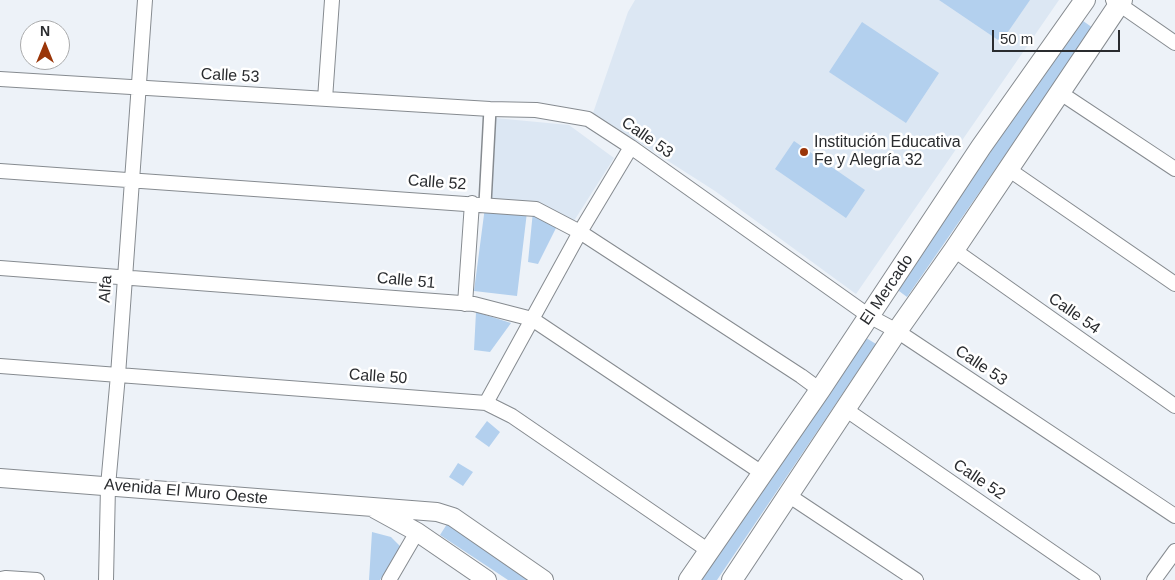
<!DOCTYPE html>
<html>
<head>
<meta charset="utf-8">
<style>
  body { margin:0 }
  #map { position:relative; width:1175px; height:580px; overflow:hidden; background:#edf2f8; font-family:Helvetica,sans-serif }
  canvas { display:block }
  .north { position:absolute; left:20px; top:20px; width:50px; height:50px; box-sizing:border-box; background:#fff; border:1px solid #aaabac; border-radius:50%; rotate:0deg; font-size:14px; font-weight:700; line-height:20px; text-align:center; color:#2a2c2f }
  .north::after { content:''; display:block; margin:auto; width:18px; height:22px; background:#9a3508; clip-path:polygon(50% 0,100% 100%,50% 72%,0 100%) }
  .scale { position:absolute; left:992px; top:30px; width:128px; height:22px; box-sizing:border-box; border:2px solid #2a2c2f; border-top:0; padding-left:6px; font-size:15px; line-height:18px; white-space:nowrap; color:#2a2c2f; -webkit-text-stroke:4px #fff; paint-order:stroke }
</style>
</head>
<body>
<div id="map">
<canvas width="1175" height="580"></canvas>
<div class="north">N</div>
<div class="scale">50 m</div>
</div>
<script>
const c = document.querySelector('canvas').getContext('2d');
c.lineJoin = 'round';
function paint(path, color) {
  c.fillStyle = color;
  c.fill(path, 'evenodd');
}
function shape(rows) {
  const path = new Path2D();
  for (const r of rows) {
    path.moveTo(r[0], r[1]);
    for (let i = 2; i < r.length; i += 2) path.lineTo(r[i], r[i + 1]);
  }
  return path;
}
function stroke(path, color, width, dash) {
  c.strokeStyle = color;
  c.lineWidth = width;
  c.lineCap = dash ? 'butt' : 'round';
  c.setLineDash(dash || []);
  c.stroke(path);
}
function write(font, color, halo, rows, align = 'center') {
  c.font = font + ' Helvetica,sans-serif';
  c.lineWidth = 5;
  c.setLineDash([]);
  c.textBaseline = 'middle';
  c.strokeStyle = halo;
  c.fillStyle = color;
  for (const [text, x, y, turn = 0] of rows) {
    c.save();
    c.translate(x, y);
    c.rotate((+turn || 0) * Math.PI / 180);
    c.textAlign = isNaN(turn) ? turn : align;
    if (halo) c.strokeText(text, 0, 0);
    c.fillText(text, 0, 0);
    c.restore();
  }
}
paint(shape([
  [635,0,1059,0,856,294,715,191,593,113,628,12],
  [495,118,569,125,614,158,572,224,490,202]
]), '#dce7f3');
paint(shape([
  [939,0,1030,0,1001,42],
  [1079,18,1093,28,907,297,895,288],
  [862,22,939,73,906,123,829,72],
  [794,141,865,190,846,218,775,169],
  [485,207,527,212,517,296,474,291],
  [533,211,558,224,538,264,528,262],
  [476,312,511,323,490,352,474,350],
  [863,336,876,344,717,580,695,580],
  [487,421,500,432,489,447,475,437],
  [458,463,473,472,463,486,449,477],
  [447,524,532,580,508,580,440,535],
  [372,532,391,537,401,547,380,580,369,580]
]), '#b3d0ee');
const pedestrian = shape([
  [485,204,490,109]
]);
const minor = shape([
  [1113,0,1175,43],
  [0,79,490,109,536,110,588,119,631,147,869,316,897,331,1175,516],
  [1059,92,1175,169],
  [325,99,332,0],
  [1008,169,1175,284],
  [0,171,536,209,580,232,801,376,820,390],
  [954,250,1175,406],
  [0,268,474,304,532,319,762,473],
  [465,304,472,203],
  [0,366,486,403,512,416,709,551],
  [486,403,580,232,631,147],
  [845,409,1093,580],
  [788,495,916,580],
  [0,579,6,578,37,580],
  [106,580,108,486,118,375,145,0],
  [389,580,417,532],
  [1154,580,1175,551]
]);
const tertiary = shape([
  [0,478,437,512,453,517,544,580],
  [375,509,417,532,487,580]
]);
const secondary = shape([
  [689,580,820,390,981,147,1085,0],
  [732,580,897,331,954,250,1122,0]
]);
stroke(pedestrian, '#868b90', 14);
stroke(minor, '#868b90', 16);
stroke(tertiary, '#868b90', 20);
stroke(secondary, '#868b90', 22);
stroke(pedestrian, '#fff', 11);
stroke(minor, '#fff', 14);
stroke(tertiary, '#fff', 18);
stroke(secondary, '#fff', 20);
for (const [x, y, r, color] of [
  [804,152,5,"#9a3508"]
]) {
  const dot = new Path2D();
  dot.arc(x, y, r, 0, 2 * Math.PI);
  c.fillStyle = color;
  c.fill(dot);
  stroke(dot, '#fff', 2);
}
write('16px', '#2a2c2f', '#fff', [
  ["Calle 53",230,76,3],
  ["Calle 53",647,138,35],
  ["Calle 52",437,183,4],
  ["Calle 51",406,281,5],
  ["Alfa",106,289,-86],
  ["El Mercado",887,290,-56],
  ["Calle 54",1074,314,35],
  ["Calle 53",981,366,34],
  ["Calle 50",378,377,4],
  ["Calle 52",979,480,34],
  ["Avenida El Muro Oeste",186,492,5]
]);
write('16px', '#2a2c2f', '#fff', [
  ["Institución Educativa",814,143],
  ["Fe y Alegría 32",814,161]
], 'left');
</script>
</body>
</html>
